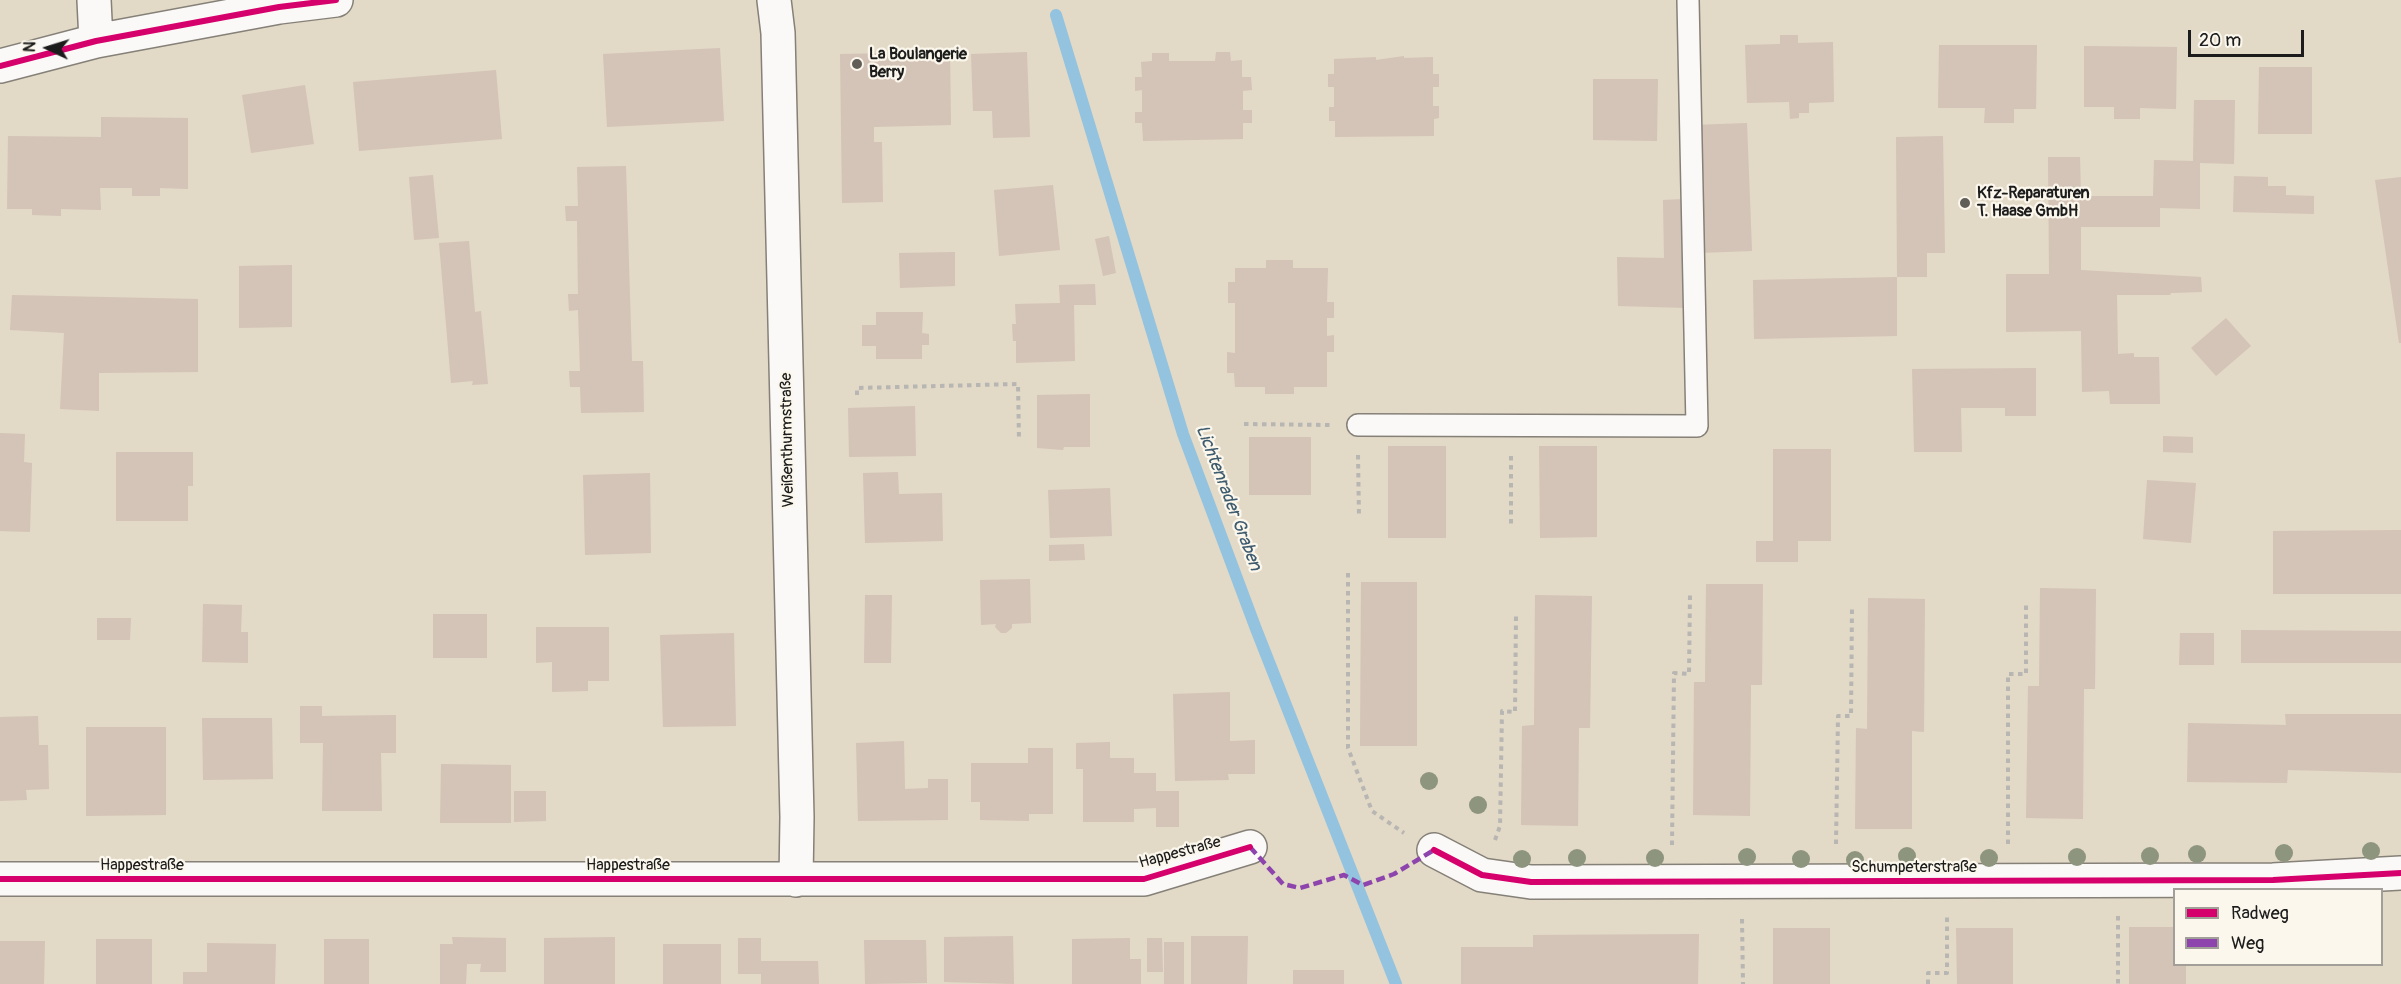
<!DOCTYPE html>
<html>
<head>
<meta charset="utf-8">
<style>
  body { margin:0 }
  #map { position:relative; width:2401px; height:984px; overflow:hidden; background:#e2d9c7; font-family:Pangolin,sans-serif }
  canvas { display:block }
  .legend { position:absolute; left:2173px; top:888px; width:210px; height:78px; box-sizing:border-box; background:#fbf7ec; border:2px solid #a29f99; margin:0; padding:8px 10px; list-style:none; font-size:18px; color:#1c1c1c }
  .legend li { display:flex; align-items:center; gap:12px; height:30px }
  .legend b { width:30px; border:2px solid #a29f99 }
  .north { position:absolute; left:18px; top:18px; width:60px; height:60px; -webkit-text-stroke:4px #fbf7ec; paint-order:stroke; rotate:274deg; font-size:16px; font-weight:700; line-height:24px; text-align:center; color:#1c1c1c }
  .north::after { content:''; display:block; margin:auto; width:21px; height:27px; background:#1c1c1c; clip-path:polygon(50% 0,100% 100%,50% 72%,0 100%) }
  .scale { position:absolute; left:2188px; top:30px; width:116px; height:27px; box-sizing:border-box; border:3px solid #1c1c1c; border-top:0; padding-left:8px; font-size:18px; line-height:21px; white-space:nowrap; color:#1c1c1c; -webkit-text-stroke:4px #fbf7ec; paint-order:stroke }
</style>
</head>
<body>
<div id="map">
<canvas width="2401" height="984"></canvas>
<ul class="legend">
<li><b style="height:8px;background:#d6006c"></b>Radweg</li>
<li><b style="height:8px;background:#8e44ad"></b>Weg</li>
</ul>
<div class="north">N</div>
<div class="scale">20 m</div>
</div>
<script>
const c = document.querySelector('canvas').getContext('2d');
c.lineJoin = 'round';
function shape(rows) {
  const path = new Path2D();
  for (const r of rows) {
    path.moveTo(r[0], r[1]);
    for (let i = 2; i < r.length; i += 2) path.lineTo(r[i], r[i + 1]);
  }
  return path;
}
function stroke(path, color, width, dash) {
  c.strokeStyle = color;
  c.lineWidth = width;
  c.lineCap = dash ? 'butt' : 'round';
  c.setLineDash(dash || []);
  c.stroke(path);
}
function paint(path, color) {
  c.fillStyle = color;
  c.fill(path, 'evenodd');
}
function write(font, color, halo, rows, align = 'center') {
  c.font = font + ' Pangolin,sans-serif';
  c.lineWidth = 4.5;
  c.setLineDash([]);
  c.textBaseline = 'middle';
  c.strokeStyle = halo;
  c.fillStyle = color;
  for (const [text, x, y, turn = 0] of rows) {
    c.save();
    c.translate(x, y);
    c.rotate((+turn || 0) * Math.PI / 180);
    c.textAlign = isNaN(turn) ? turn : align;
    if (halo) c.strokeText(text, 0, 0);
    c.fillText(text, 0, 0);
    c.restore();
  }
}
stroke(shape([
  [1056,15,1183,434,1256,629,1396,984]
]), '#93c3df', 12);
paint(shape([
  [1780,35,1798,35,1798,43,1833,42,1834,102,1809,103,1809,113,1799,113,1799,118,1790,119,1789,102,1747,103,1745,45,1780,44],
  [1939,45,2037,45,2036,109,2014,109,2014,123,1984,123,1985,108,1938,108],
  [2084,46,2177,47,2176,109,2140,108,2140,119,2114,119,2114,107,2084,107],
  [720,48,724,121,607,127,603,54],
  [950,52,951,125,874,127,874,142,882,142,883,202,842,203,840,54],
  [1027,52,1030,137,993,138,992,111,973,111,971,54],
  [1216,52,1230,52,1231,61,1242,60,1242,77,1251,77,1252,90,1243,91,1243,110,1252,110,1252,123,1243,123,1243,139,1143,141,1142,123,1135,123,1135,112,1142,112,1142,90,1135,91,1135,77,1142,77,1141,62,1152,61,1152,53,1169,53,1169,61,1215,61],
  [1404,56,1404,58,1433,57,1433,74,1439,74,1439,87,1433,87,1433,106,1439,106,1439,118,1434,119,1434,136,1335,137,1335,121,1329,121,1329,107,1334,107,1334,87,1328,87,1328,74,1334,74,1334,59,1376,57,1376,60],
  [2259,67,2312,67,2312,134,2258,134],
  [496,70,502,139,359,151,353,82],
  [1593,79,1658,79,1657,141,1593,140],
  [305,85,314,144,251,153,242,95],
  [2194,100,2235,100,2234,164,2200,163,2200,209,2160,208,2160,227,2081,227,2081,270,2201,277,2202,292,2171,293,2170,295,2117,295,2118,354,2134,353,2134,357,2159,357,2160,404,2110,404,2109,391,2082,392,2081,331,2006,332,2006,274,2049,274,2048,157,2080,157,2081,196,2153,196,2154,160,2193,161],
  [101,117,188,118,188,189,160,188,160,196,132,196,132,188,100,188,101,210,61,209,61,216,32,215,32,209,7,209,8,136,101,137],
  [1747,123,1752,251,1699,253,1694,125],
  [1943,136,1945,253,1927,253,1927,277,1897,277,1896,137],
  [626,166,632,361,643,361,644,412,581,413,580,387,570,387,569,371,580,371,578,310,569,311,568,294,578,294,577,221,566,221,565,206,578,206,577,167],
  [433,175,439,238,414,240,409,177],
  [2234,176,2268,177,2268,186,2286,186,2286,195,2314,196,2314,214,2233,212],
  [2401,177,2401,343,2399,343,2375,180],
  [1053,185,1060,250,999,256,994,190],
  [1684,199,1687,308,1618,306,1617,257,1664,258,1663,200],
  [1109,236,1116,273,1103,276,1095,239],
  [469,241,475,312,481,311,488,384,472,385,473,381,451,383,439,243],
  [955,252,955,286,900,288,899,253],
  [1266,260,1293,260,1293,268,1328,268,1327,302,1334,302,1334,318,1327,318,1327,336,1334,335,1334,352,1327,352,1327,387,1294,387,1294,394,1265,394,1265,387,1235,387,1234,373,1227,373,1227,352,1235,353,1235,303,1228,303,1228,282,1235,282,1235,268,1266,268],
  [292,265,292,327,239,328,239,266],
  [1897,277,1897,336,1754,339,1753,280],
  [1095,284,1096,305,1074,305,1075,361,1016,363,1016,341,1013,341,1012,324,1016,324,1015,304,1060,303,1059,285],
  [12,295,198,299,198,372,99,373,99,411,60,409,64,333,10,330],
  [876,312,923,312,922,333,929,334,929,345,922,345,922,359,876,359,876,346,862,346,862,325,876,325],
  [2226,318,2251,346,2216,376,2191,348],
  [2036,368,2036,416,2005,416,2005,408,1961,408,1962,452,1914,452,1912,369],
  [1090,394,1090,447,1064,447,1063,450,1037,448,1037,395],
  [915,406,916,456,849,457,848,408],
  [0,433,25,434,24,462,32,463,30,532,0,531],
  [2163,436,2193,437,2193,453,2163,452],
  [1249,437,1311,437,1311,495,1249,495],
  [1388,446,1446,446,1446,538,1388,538],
  [1539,446,1597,446,1597,537,1540,538],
  [1773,449,1831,449,1831,541,1798,541,1798,562,1756,562,1756,541,1773,541],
  [116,452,193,452,193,486,188,486,188,521,116,521],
  [898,472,899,494,942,493,943,541,865,543,863,473],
  [650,473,651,553,585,555,583,475],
  [2147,480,2196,483,2191,543,2143,539],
  [1110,488,1112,536,1050,538,1048,490],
  [2401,530,2401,594,2273,594,2273,531],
  [1084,544,1085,560,1049,561,1049,545],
  [1030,579,1031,623,1012,624,1012,628,1006,633,1001,633,995,627,996,624,981,625,980,580],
  [1361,582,1417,582,1417,746,1360,746],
  [1706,584,1763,584,1762,685,1751,685,1750,816,1693,815,1694,682,1705,682],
  [2040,588,2096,589,2095,689,2084,689,2083,819,2026,818,2028,686,2039,686],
  [865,595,892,595,891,663,864,663],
  [1535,595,1592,596,1590,728,1579,728,1578,826,1521,825,1522,726,1534,725],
  [1868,598,1925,599,1924,732,1912,731,1912,829,1855,829,1856,728,1867,729],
  [203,604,242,605,241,632,248,632,248,663,202,662],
  [433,614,487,614,487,658,433,658],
  [97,618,131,618,130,640,97,640],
  [536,627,609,627,609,681,588,681,588,691,552,692,552,662,536,663],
  [2241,630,2401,631,2401,663,2241,663],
  [734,633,736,726,663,727,660,635],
  [2180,633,2214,633,2214,665,2179,665],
  [1230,692,1230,741,1255,740,1255,774,1228,774,1229,780,1175,781,1173,694],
  [300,706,322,706,322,716,396,715,396,753,381,753,382,811,322,811,323,743,300,743],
  [2285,714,2401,714,2401,773,2288,770,2287,783,2187,782,2188,723,2286,725],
  [38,716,39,745,48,745,49,789,26,790,27,800,0,801,0,717],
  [202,718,272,718,273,779,203,780],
  [86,727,166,727,166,815,86,816],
  [904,741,905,789,928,788,928,779,948,779,948,820,858,821,856,743],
  [1110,742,1110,758,1134,758,1134,773,1156,773,1156,791,1179,791,1179,827,1156,827,1156,808,1134,809,1134,822,1083,822,1083,769,1076,769,1076,743],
  [1028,748,1053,748,1053,814,1029,814,1029,821,980,820,980,802,971,802,971,763,1028,763],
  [441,764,511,765,511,823,440,823],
  [514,791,546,791,546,821,514,822],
  [2129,927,2174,927,2174,964,2186,964,2186,984,2129,984],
  [1773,928,1830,928,1830,984,1773,984],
  [1956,928,2013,928,2013,984,1957,984],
  [1699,934,1698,984,1461,984,1461,947,1533,947,1533,935],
  [1013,936,1014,984,944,982,944,937],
  [1191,936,1248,936,1247,984,1191,984],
  [452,937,506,938,506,972,480,972,481,964,467,964,466,984,440,984,440,944,453,944],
  [615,937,615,984,544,984,544,938],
  [738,938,761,938,761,961,818,961,819,984,761,984,761,974,738,974],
  [1130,938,1130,959,1141,959,1141,984,1072,984,1072,939],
  [1147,938,1162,938,1163,972,1147,972],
  [96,939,152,939,152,984,96,984],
  [324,939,369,939,369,984,324,984],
  [864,940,926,940,927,983,865,984],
  [0,941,45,941,44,984,0,984],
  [1164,942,1184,942,1184,984,1164,984],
  [207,943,276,944,275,984,183,984,183,972,207,972],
  [663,944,721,944,721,984,663,984],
  [1293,970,1344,970,1344,984,1293,984]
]), '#d4c3b7');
const lane = shape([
  [1358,425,1697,426,1688,0]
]);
const street = shape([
  [94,0,96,41],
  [774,0,778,33,797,817,796,880],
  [0,66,96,41,279,7,336,0],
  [1434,850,1482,875,1531,882,2273,880,2401,873],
  [0,879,1144,879,1250,847]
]);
stroke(lane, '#858078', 24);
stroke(street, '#858078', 36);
stroke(shape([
  [857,395,857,388,1018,384,1019,440],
  [1244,424,1330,425],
  [1358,455,1359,517],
  [1511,456,1511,528],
  [1348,573,1348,748,1372,811,1404,833],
  [1495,840,1500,826,1502,711,1515,712,1516,614],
  [1836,844,1838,716,1851,716,1852,609],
  [2008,844,2008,674,2026,674,2026,601],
  [1672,845,1674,673,1689,674,1690,595],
  [2118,916,2118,984],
  [1742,919,1743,984],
  [1928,984,1928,973,1947,973,1947,917]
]), '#b8b6b3', 4, [4.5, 4.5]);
stroke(lane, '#fbf9f7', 21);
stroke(street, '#fbf9f7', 33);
stroke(shape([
  [1250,847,1283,884,1300,888,1344,875,1363,885,1394,874,1434,850,1438,852]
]), '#8e44ad', 4.5, [9, 4.5]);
stroke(shape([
  [0,66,96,41,279,7,336,0],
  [1434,850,1482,875,1531,882,2273,880,2401,873],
  [0,879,1144,879,1250,847]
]), '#d6006c', 6);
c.fillStyle = '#8d957f';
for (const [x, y] of [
  [1429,781],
  [1478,805],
  [2371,851],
  [2284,853],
  [2197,854],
  [1907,856],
  [2150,856],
  [1747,857],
  [2077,857],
  [1577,858],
  [1655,858],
  [1989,858],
  [1522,859],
  [1801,859],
  [1855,860]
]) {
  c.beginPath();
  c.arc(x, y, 9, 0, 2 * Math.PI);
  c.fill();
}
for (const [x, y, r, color] of [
  [857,64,6,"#615e58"],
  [1965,203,6,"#615e58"]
]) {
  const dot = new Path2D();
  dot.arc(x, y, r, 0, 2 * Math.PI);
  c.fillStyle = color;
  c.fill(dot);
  stroke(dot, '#fbf7ec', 2);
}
write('bold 16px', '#1c1c1c', '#fbf7ec', [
  ["La Boulangerie",869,55],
  ["Berry",869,73],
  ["Kfz-Reparaturen",1977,194],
  ["T. Haase GmbH",1977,212]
], 'left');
write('16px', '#1c1c1c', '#fbf7ec', [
  ["Weißenthurmstraße",788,440,-91],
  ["Happestraße",1180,853,-15],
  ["Happestraße",142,866],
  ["Happestraße",628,866],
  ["Schumpeterstraße",1914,868]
]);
write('italic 18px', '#3e5b6e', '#fbf7ec', [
  ["Lichtenrader Graben",1228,498,69]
]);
</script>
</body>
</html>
